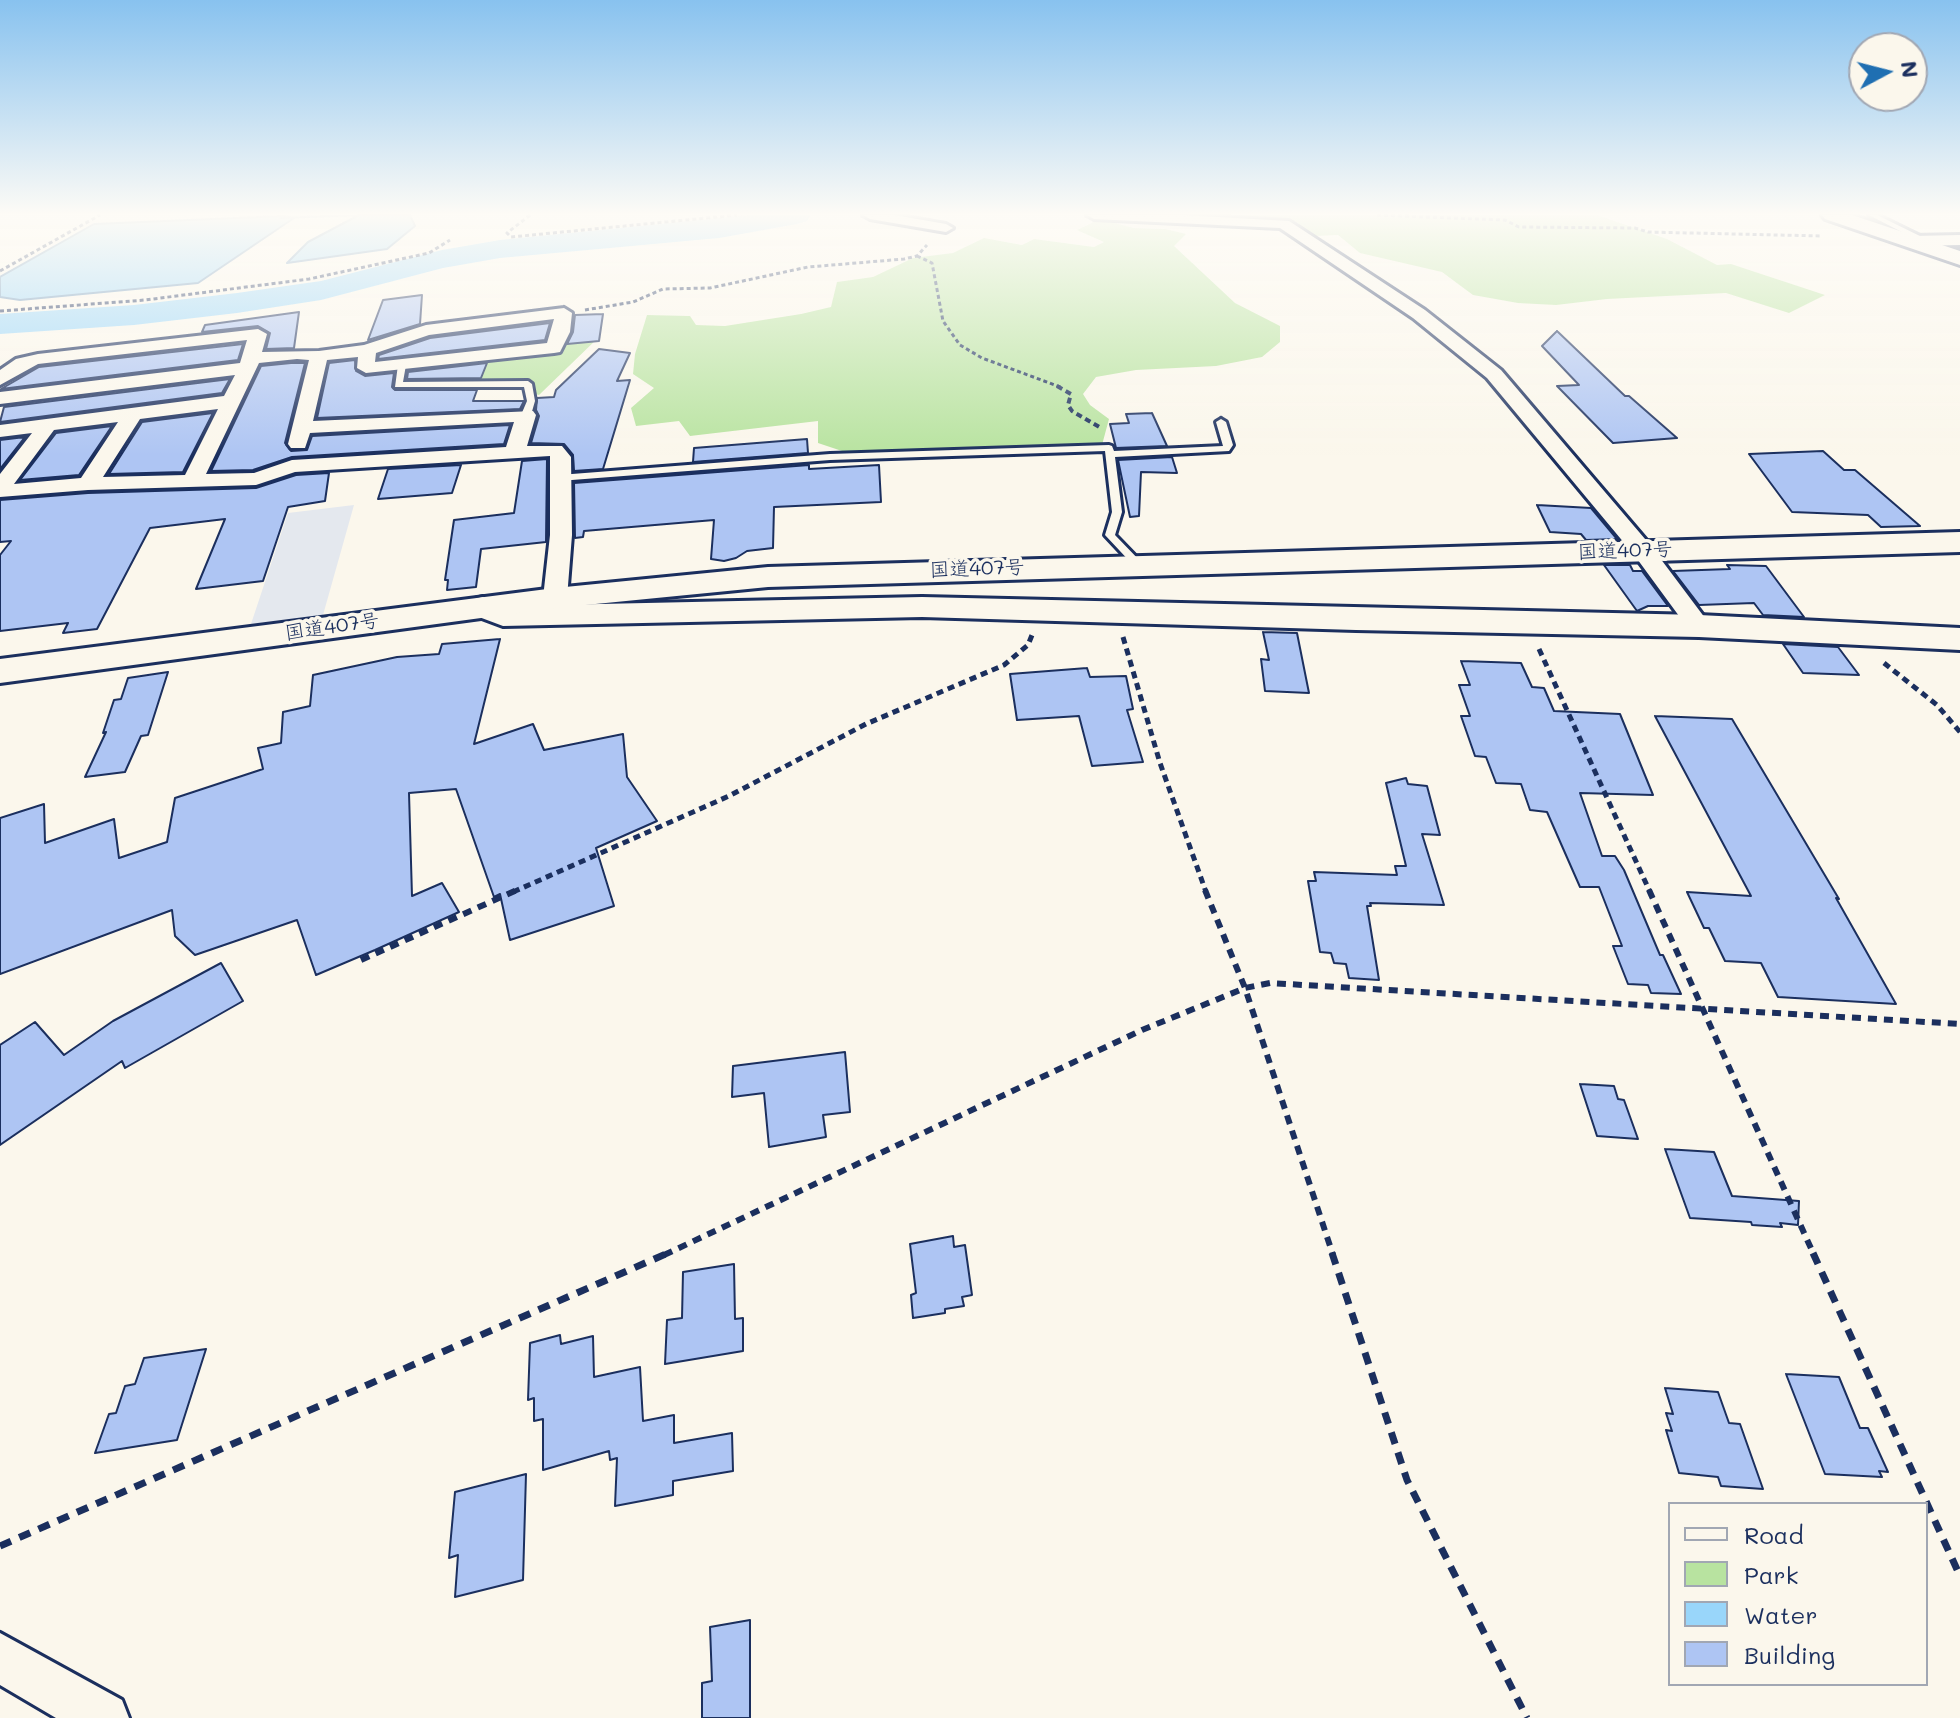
<!DOCTYPE html>
<html>
<head>
<meta charset="utf-8">
<style>
  body { margin:0 }
  #map { position:relative; width:1960px; height:1718px; overflow:hidden; background:#fbf7ec; font-family:Mali,sans-serif }
  canvas { display:block }
  .legend { position:absolute; left:1668px; top:1502px; width:260px; height:184px; box-sizing:border-box; background:#fbf7ec; border:2px solid #a1a7b3; margin:0; padding:10px 14px; list-style:none; font-size:24px; color:#1b2f5e }
  .legend li { display:flex; align-items:center; gap:16px; height:40px }
  .legend b { width:40px; border:2px solid #a1a7b3 }
  .north { position:absolute; left:1848px; top:32px; width:80px; height:80px; box-sizing:border-box; background:#fbf7ec; border:2px solid #a1a7b3; border-radius:50%; rotate:83deg; font-size:22px; font-weight:700; line-height:32px; text-align:center; color:#1b2f5e }
  .north::after { content:''; display:block; margin:auto; width:28px; height:36px; background:#1f6fb2; clip-path:polygon(50% 0,100% 100%,50% 72%,0 100%) }
</style>
</head>
<body>
<div id="map">
<canvas width="1960" height="1718"></canvas>
<ul class="legend">
<li><b style="height:10px;background:#fbf7ec"></b>Road</li>
<li><b style="height:22px;background:#b8e3a0"></b>Park</li>
<li><b style="height:22px;background:#99d6fa"></b>Water</li>
<li><b style="height:22px;background:#aec5f3"></b>Building</li>
</ul>
<div class="north">N</div>
</div>
<script>
const c = document.querySelector('canvas').getContext('2d');
c.lineJoin = 'round';
function paint(path, color) {
  c.fillStyle = color;
  c.fill(path, 'evenodd');
}
function shape(rows) {
  const path = new Path2D();
  for (const r of rows) {
    path.moveTo(r[0], r[1]);
    for (let i = 2; i < r.length; i += 2) path.lineTo(r[i], r[i + 1]);
  }
  return path;
}
function stroke(path, color, width, dash) {
  c.strokeStyle = color;
  c.lineWidth = width;
  c.lineCap = dash ? 'butt' : 'round';
  c.setLineDash(dash || []);
  c.stroke(path);
}
function write(font, color, halo, rows, align = 'center') {
  c.font = font + ' Mali,"Klee One",sans-serif';
  c.lineWidth = 7;
  c.setLineDash([]);
  c.textBaseline = 'middle';
  c.strokeStyle = halo;
  c.fillStyle = color;
  for (const [text, x, y, turn = 0] of rows) {
    c.save();
    c.translate(x, y);
    c.rotate((+turn || 0) * Math.PI / 180);
    c.textAlign = isNaN(turn) ? turn : align;
    if (halo) c.strokeText(text, 0, 0);
    c.fillText(text, 0, 0);
    c.restore();
  }
}
paint(shape([
  [354,505,323,615,251,624,288,513]
]), '#e4e8ee');
paint(shape([
  [1240,215,1597,215,1667,239,1717,265,1731,264,1825,295,1789,313,1726,293,1607,299,1556,305,1518,303,1473,295,1442,272,1360,253,1338,235,1314,236,1295,221],
  [1100,219,1134,228,1165,229,1186,234,1174,246,1235,303,1280,326,1280,342,1262,357,1216,366,1136,370,1096,377,1083,394,1090,405,1109,419,1102,445,845,452,818,443,818,421,690,436,679,421,636,426,631,408,654,388,633,374,635,354,647,315,690,316,696,325,725,326,801,314,831,307,837,282,873,277,913,258,953,253,984,238,1022,245,1034,239,1094,247,1104,242,1077,230],
  [567,337,599,337,539,395,531,393,533,381,404,384,413,366,557,351]
]), '#b8e3a0');
const water = shape([
  [359,215,410,215,415,226,387,249,287,263,308,242,359,215],
  [284,216,294,218,198,283,20,300,0,297,0,277,94,224,284,216]
]);
paint(water, '#99d6fa');
stroke(water, '#6793bc', 2);
paint(shape([
  [327,215,361,215,359,216,281,219,279,218,281,217,327,215]
]), '#6793bc');
paint(shape([
  [750,215,811,215,807,221,797,224,719,238,500,258,443,268,321,300,237,313,134,325,0,334,0,314,134,305,237,293,321,281,442,250,500,240,750,215]
]), '#99d6fa');
const building = shape([
  [422,295,420,324,368,340,383,300,422,295],
  [299,312,294,348,266,349,270,333,258,326,202,332,205,325,299,312],
  [603,314,599,341,567,344,573,332,575,315,603,314],
  [550,323,545,340,378,359,379,355,430,338,550,323],
  [1557,331,1625,396,1629,396,1677,438,1613,443,1557,386,1579,385,1542,346,1557,331],
  [243,344,238,360,1,389,39,367,243,344],
  [599,349,630,353,617,381,630,380,603,469,574,471,573,455,564,444,531,443,539,416,536,410,537,398,554,397,556,390,599,349],
  [355,360,356,371,365,376,394,373,392,387,395,390,477,390,473,401,524,401,520,409,317,418,329,363,355,360],
  [291,363,305,363,285,443,291,451,307,450,312,436,510,425,504,444,292,457,253,470,211,471,261,366,291,363],
  [487,363,481,378,407,379,408,372,487,363],
  [230,379,222,393,0,422,4,407,230,379],
  [213,413,183,472,109,474,142,422,213,413],
  [1152,413,1167,446,1116,448,1110,424,1129,423,1126,414,1152,413],
  [112,426,79,475,20,480,56,433,112,426],
  [25,437,0,469,0,440,25,437],
  [807,439,808,453,693,462,694,448,807,439],
  [1823,451,1844,470,1855,470,1920,526,1881,527,1868,515,1792,512,1749,454,1823,451],
  [1172,457,1177,473,1141,472,1139,516,1130,517,1118,460,1172,457],
  [547,459,546,542,481,549,476,587,447,590,448,580,445,580,454,520,514,513,522,461,547,459],
  [461,465,452,493,378,499,388,469,461,465],
  [809,465,809,469,879,465,881,502,774,507,773,548,747,551,736,558,724,561,711,559,714,520,584,531,583,537,575,538,574,483,809,465],
  [329,473,325,501,288,507,263,581,196,589,225,519,150,528,97,629,63,633,68,623,0,631,0,555,11,541,0,542,0,500,88,493,256,488,296,475,329,473],
  [1537,505,1591,508,1617,539,1586,540,1581,534,1550,532,1537,505],
  [1604,565,1630,565,1633,571,1642,571,1668,606,1648,606,1637,611,1604,565],
  [1727,565,1766,566,1804,617,1763,615,1754,603,1699,605,1673,571,1730,569,1727,565],
  [1263,632,1297,633,1309,693,1265,691,1261,659,1269,660,1263,632],
  [500,639,474,744,533,724,544,750,623,734,627,777,657,821,596,848,614,906,510,940,500,894,494,897,456,789,409,793,412,896,442,883,459,912,375,950,316,975,297,920,195,955,175,936,172,910,0,974,0,818,44,804,45,843,114,819,119,858,167,842,175,798,263,769,258,748,281,743,283,712,310,706,313,675,397,657,439,654,442,644,500,639],
  [1783,644,1838,647,1859,675,1803,673,1783,644],
  [1461,661,1521,663,1532,687,1544,688,1554,711,1620,714,1653,795,1580,793,1602,856,1615,856,1624,870,1660,955,1663,955,1681,994,1651,993,1648,985,1628,984,1613,946,1622,946,1599,887,1580,887,1547,812,1530,810,1521,784,1496,783,1486,757,1475,756,1461,716,1470,716,1459,685,1470,685,1461,661],
  [1087,668,1090,677,1126,676,1133,709,1127,710,1143,762,1092,766,1079,716,1017,720,1010,674,1087,668],
  [168,672,148,735,141,736,125,772,85,777,106,732,103,733,114,700,121,699,128,678,168,672],
  [1655,716,1732,719,1839,899,1836,898,1896,1004,1778,997,1761,963,1725,961,1709,928,1704,928,1687,892,1751,896,1655,716],
  [1406,778,1408,784,1427,786,1440,835,1422,834,1444,905,1370,903,1371,906,1367,906,1379,980,1349,978,1346,964,1334,963,1331,953,1320,952,1308,881,1316,881,1314,872,1397,875,1395,866,1406,866,1386,783,1406,778],
  [221,963,243,1001,125,1068,122,1061,0,1145,0,1045,35,1022,64,1055,113,1021,221,963],
  [845,1052,850,1112,823,1115,826,1137,769,1147,764,1093,732,1097,733,1066,845,1052],
  [1580,1084,1614,1086,1618,1099,1624,1100,1638,1139,1597,1136,1580,1084],
  [1665,1149,1714,1152,1732,1196,1799,1201,1798,1225,1780,1223,1782,1227,1752,1225,1751,1222,1690,1218,1665,1149],
  [953,1236,954,1247,965,1245,972,1295,962,1297,964,1306,945,1309,945,1313,913,1318,911,1295,916,1293,910,1244,953,1236],
  [734,1264,735,1319,743,1318,743,1351,665,1364,667,1320,682,1318,683,1272,734,1264],
  [560,1335,561,1344,593,1336,594,1377,640,1367,643,1421,674,1415,674,1443,732,1433,733,1471,673,1481,673,1495,615,1506,617,1458,610,1460,609,1451,543,1470,543,1419,534,1421,534,1398,528,1400,530,1343,560,1335],
  [206,1349,177,1440,95,1453,109,1414,116,1413,125,1386,135,1384,144,1358,206,1349],
  [1786,1374,1839,1377,1860,1428,1868,1428,1888,1472,1879,1471,1882,1477,1825,1474,1786,1374],
  [1665,1388,1718,1392,1729,1423,1740,1424,1763,1489,1721,1486,1718,1477,1679,1473,1666,1430,1672,1431,1666,1413,1673,1414,1665,1388],
  [526,1474,523,1580,455,1597,458,1555,449,1558,455,1492,526,1474],
  [750,1620,750,1718,702,1718,702,1683,712,1681,710,1627,750,1620]
]);
paint(building, '#aec5f3');
stroke(building, '#1b2f5e', 2);
const lane = shape([
  [1869,215,1877,215,1926,239,1919,241,1869,215],
  [402,362,406,365,403,382,528,381,532,384,535,401,531,415,526,418,521,415,527,401,524,387,395,387,398,365,402,362],
  [1221,419,1226,422,1233,445,1229,451,1115,457,1122,512,1115,535,1143,564,1138,567,1134,566,1105,535,1112,512,1105,451,830,460,559,481,554,478,559,475,830,454,1109,445,1112,446,1114,451,1223,446,1216,422,1221,419]
]);
const street = shape([
  [863,215,894,215,946,224,953,228,946,232,870,219,863,215],
  [1087,215,1182,215,1289,221,1425,310,1501,370,1651,546,1711,626,1708,631,1699,634,1690,631,1635,556,1487,378,1413,318,1280,228,1094,219,1087,215],
  [1960,235,1960,245,1912,246,1904,241,1912,236,1960,235],
  [564,308,572,313,570,332,560,352,554,353,366,373,357,368,358,357,327,360,313,421,533,411,536,415,527,446,562,446,571,457,572,535,567,598,563,603,555,605,547,603,543,598,550,535,550,456,295,472,256,485,88,490,0,497,0,474,32,433,0,437,0,425,224,396,235,375,0,404,0,392,240,363,247,340,38,364,0,385,0,370,16,359,38,354,258,329,267,334,262,352,319,351,364,345,426,325,564,308],
  [554,319,547,343,375,362,376,353,429,335,554,319],
  [297,359,309,360,288,444,291,448,305,448,310,433,514,422,506,447,292,460,254,473,206,474,259,363,297,359],
  [218,409,185,475,103,477,140,419,218,409],
  [118,422,81,478,14,484,54,430,118,422],
  [0,1633,122,1700,129,1718,56,1718,0,1685,0,1633]
]);
const secondary = shape([
  [1822,215,1852,215,1960,251,1960,265,1825,219,1822,215],
  [483,597,508,606,922,597,1699,615,1960,628,1960,650,1699,637,1356,630,922,617,503,626,471,614,466,607,471,600,483,597]
]);
const highway = shape([
  [1960,532,1960,552,768,587,555,608,0,683,0,659,555,588,768,567,1960,532]
]);
stroke(lane, '#1b2f5e', 6);
stroke(street, '#1b2f5e', 6);
stroke(secondary, '#1b2f5e', 6);
stroke(highway, '#1b2f5e', 6);
stroke(shape([
  [530,215,507,233,511,237,737,215],
  [1377,215,1505,220,1519,227,1635,228,1648,232,1822,236],
  [917,256,932,263,943,321,960,345,982,358,1063,388],
  [0,271,100,215],
  [585,310,633,302,663,289,710,288,808,267,904,259,917,256,927,245],
  [0,311,145,300,309,279,429,253,450,240]
]), '#1b2f5e', 3, [4, 3]);
stroke(shape([
  [1057,386,1071,394,1068,405,1072,411,1101,428]
]), '#1b2f5e', 4, [6, 4]);
stroke(shape([
  [1123,637,1160,763,1206,892],
  [1539,649,1650,892],
  [1884,663,1937,705,1960,732],
  [513,892,729,796,866,724,1004,665,1028,645,1032,635]
]), '#1b2f5e', 5, [7, 5]);
stroke(shape([
  [1205,890,1245,988,1333,1255],
  [1649,890,1814,1255],
  [361,960,517,890],
  [664,1255,1142,1030,1245,988,1270,983,1960,1024]
]), '#1b2f5e', 6, [9, 7]);
stroke(shape([
  [1332,1253,1407,1480,1527,1718],
  [1813,1253,1960,1576],
  [0,1546,668,1253]
]), '#1b2f5e', 7, [12, 9]);
paint(lane, '#fbf7ec');
paint(street, '#fbf7ec');
paint(secondary, '#fbf7ec');
paint(highway, '#fbf7ec');
const sky = c.createLinearGradient(0, 0, 0, 455);
sky.addColorStop(0, '#88c2ef');
sky.addColorStop(0.47, '#fdfbf6');
sky.addColorStop(1, '#fdfbf600');
c.fillStyle = sky;
c.fillRect(0, 0, 1960, 455);
write('20px', '#1b2f5e', '#fbf7ec', [
  ["国道407号",1625,551,-2],
  ["国道407号",977,569,-2],
  ["国道407号",332,627,-8]
]);
</script>
</body>
</html>
